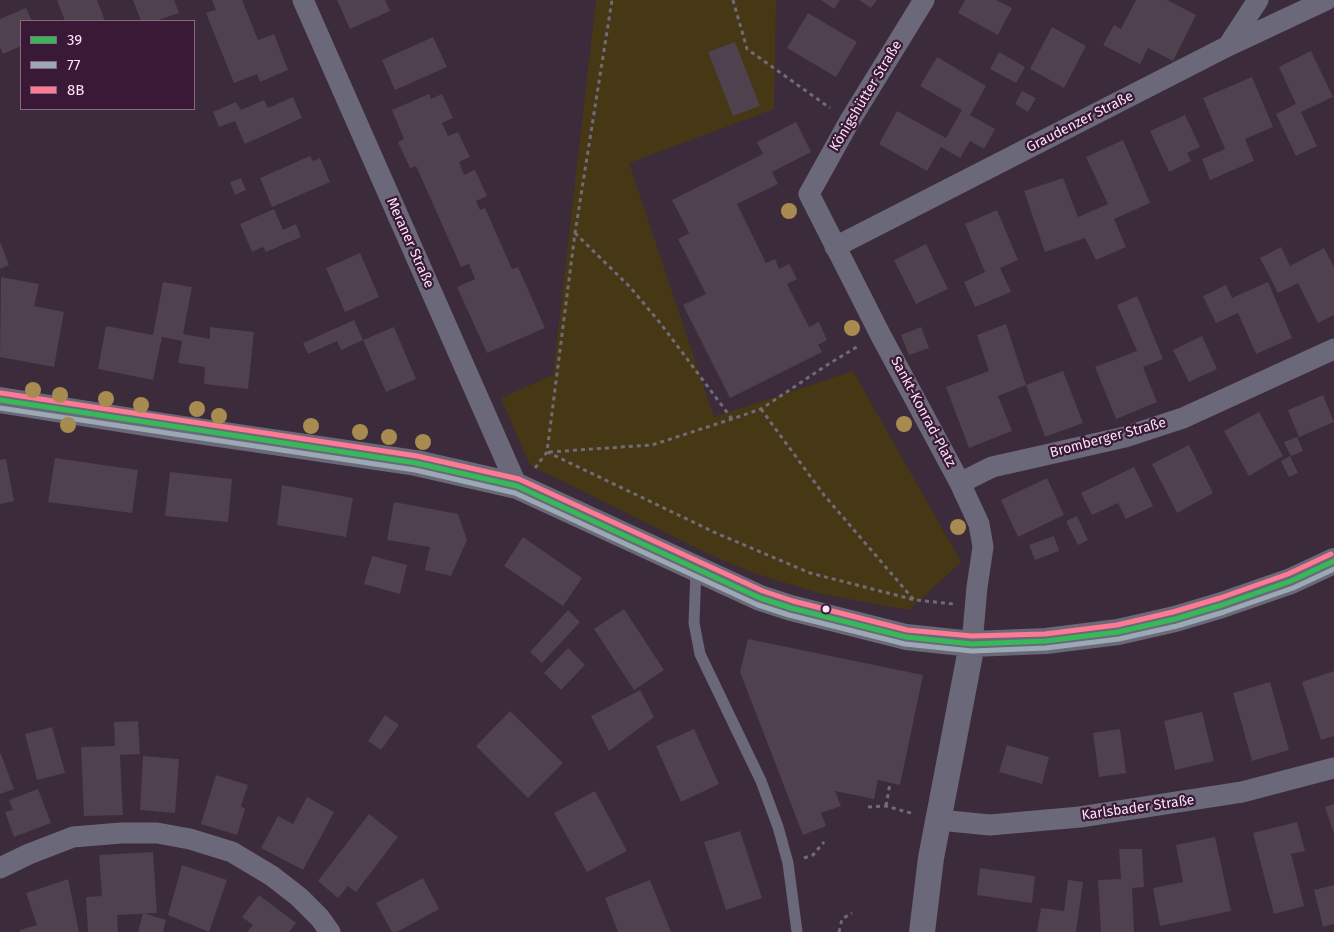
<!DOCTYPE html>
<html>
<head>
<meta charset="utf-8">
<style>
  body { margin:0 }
  #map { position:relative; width:1334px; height:932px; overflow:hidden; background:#3c2b3a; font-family:"Fira Sans",sans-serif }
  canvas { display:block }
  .legend { position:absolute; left:20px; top:20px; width:175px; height:90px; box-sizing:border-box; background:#391935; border:1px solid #866a82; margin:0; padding:6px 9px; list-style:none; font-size:15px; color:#fae4f6 }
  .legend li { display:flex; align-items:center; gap:10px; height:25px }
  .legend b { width:25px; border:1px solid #866a82 }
</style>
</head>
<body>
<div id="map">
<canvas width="1334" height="932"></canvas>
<ul class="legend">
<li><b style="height:6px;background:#38b959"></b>39</li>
<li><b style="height:6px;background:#9ba9b4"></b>77</li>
<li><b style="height:6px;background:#fe7a93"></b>8B</li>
</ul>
</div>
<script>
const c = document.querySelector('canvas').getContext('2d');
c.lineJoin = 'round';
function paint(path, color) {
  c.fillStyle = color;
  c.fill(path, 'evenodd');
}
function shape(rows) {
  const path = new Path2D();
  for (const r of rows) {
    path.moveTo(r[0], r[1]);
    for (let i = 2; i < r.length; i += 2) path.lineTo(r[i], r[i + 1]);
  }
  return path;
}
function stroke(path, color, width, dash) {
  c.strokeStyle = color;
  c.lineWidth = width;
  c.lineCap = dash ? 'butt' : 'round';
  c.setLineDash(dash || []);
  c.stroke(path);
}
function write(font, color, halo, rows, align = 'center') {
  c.font = font + ' "Fira Sans",sans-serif';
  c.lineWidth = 4.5;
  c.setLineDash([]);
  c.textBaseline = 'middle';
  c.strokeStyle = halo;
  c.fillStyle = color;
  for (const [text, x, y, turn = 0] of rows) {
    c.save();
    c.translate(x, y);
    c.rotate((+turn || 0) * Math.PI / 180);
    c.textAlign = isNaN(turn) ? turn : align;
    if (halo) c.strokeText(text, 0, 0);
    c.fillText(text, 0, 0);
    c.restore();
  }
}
paint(shape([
  [596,0,776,0,774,109,629,163,714,417,853,371,961,562,909,610,821,594,754,573,711,555,530,465,501,398,553,375]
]), '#463815');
paint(shape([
  [57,0,97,0,105,21,65,21],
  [133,0,174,0,179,13,155,21,141,21],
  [212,0,242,0,258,40,274,34,288,70,260,82,257,74,234,83,206,13,216,10],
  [337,0,385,0,390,11,350,29],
  [821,0,840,0,834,9],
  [859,0,877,0,871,8],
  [965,0,996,0,1012,8,998,35,958,13],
  [1136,0,1167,0,1196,15,1173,61,1148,48,1140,64,1103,45,1114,25,1121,29],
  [26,8,32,21,21,21,21,46,3,54,0,47,0,19],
  [808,13,857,42,836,77,787,48],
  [1052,27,1086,46,1064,88,1030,69],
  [433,37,447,67,395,90,382,60],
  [735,42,760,106,733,116,708,52],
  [1311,51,1333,97,1301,112,1317,146,1296,156,1276,114,1296,104,1279,67],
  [999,52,1025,67,1016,83,990,69],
  [937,57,986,86,970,115,995,129,984,149,970,141,960,158,941,147,927,171,879,144,897,111,946,138,962,110,920,86],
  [1252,77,1273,127,1245,139,1254,161,1210,180,1202,159,1225,149,1203,98],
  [1022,91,1036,98,1028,112,1015,104],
  [429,94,431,99,442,94,453,118,442,123,448,136,458,132,470,157,459,162,464,175,475,170,487,196,476,201,480,210,485,208,512,269,518,267,545,328,487,353,457,287,475,279,469,264,461,267,416,166,410,168,398,142,404,139,392,110],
  [293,97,302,118,245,144,235,121,219,127,213,112,236,102,241,110,264,100,268,108],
  [1185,115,1200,147,1187,153,1191,161,1169,172,1150,131],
  [796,122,811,152,772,172,778,184,737,204,766,263,775,259,779,269,789,264,797,279,787,284,809,327,819,322,827,340,818,345,822,352,730,398,683,305,706,294,678,239,689,233,672,200,763,154,757,142],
  [1123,140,1150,203,1114,219,1126,247,1096,260,1085,238,1045,252,1024,191,1063,178,1078,217,1108,204,1086,157],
  [310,156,313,161,320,158,330,182,272,207,260,178],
  [241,178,246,190,235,195,230,182],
  [274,209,283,230,296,224,301,237,266,252,263,247,252,252,240,224],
  [997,210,1018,260,1000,268,1011,292,975,307,964,282,985,272,965,224],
  [0,242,9,265,0,269],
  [926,244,948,289,916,304,894,260],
  [1281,247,1290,266,1324,248,1334,267,1334,315,1318,323,1298,283,1278,293,1260,258],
  [360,253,379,297,345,312,326,268],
  [1,277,39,284,34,306,64,312,54,367,0,357],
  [163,282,192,287,183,334,210,339,210,327,254,332,248,389,204,384,205,367,178,363,182,341,162,337,153,380,98,369,106,326,153,335],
  [1268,282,1292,338,1256,354,1238,313,1216,323,1203,296,1226,285,1232,298],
  [1137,296,1163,359,1143,367,1157,402,1116,419,1095,367,1137,351,1117,305],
  [354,320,363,340,341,350,337,341,308,354,303,343],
  [1006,324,1026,385,998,396,1012,431,969,448,946,387,989,371,977,335],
  [394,327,416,379,386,392,363,340],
  [921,327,929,348,909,355,901,335],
  [1202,336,1217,369,1189,382,1173,350],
  [1063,371,1083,423,1045,437,1026,385],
  [1323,395,1334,422,1299,437,1288,410],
  [1259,412,1283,456,1249,476,1224,431],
  [1297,437,1303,451,1291,456,1284,442],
  [1189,445,1213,493,1177,513,1152,464],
  [1290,456,1298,473,1289,477,1281,461],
  [55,458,138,470,132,513,48,502],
  [6,459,14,501,0,504,0,460],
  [1134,467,1153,506,1126,519,1118,503,1092,515,1081,493],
  [170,472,232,479,228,522,165,516],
  [1047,478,1064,515,1018,537,1001,500],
  [282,485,353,498,346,537,277,525],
  [394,502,458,514,467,540,451,576,425,570,430,547,387,540],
  [1077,516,1088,540,1078,545,1066,521],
  [1054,536,1059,551,1035,560,1029,545],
  [523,537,582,578,563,606,504,566],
  [372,556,407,565,400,594,364,584],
  [624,609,664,670,634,690,594,629],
  [568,610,580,622,542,663,530,652],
  [748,639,923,675,900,785,878,780,874,799,835,791,841,806,821,813,826,826,803,835,740,672],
  [568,648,585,665,561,690,544,673],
  [1334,671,1334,736,1321,740,1302,682],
  [1270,682,1289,750,1252,761,1233,693],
  [640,690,654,717,609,751,591,716],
  [510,711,563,763,528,798,476,746],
  [1202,712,1214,761,1175,770,1164,721],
  [385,715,399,725,381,750,368,741],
  [138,721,140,754,120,755,123,815,84,816,81,747,115,746,114,722],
  [52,727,65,773,37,780,25,734],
  [694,729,719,784,681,802,656,746],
  [1120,729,1126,773,1099,777,1093,733],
  [1007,745,1049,757,1042,784,999,772],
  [0,752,14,789,0,794],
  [143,756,179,759,175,813,140,810],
  [216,775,248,785,241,806,245,809,237,835,201,824],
  [38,789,51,823,14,837,5,812,13,810,9,800],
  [595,791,627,851,587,872,554,813],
  [307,797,334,812,303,870,261,848,278,816,293,824],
  [1334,804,1334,834,1325,807],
  [369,814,398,837,356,892,348,886,338,898,318,881],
  [1297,822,1305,851,1291,854,1304,906,1274,914,1253,833],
  [740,831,762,898,726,910,704,842],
  [1215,837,1231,911,1160,926,1153,888,1183,882,1176,845],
  [1119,849,1142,849,1144,887,1132,888,1134,932,1101,932,1098,880,1121,879],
  [153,852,157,913,117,915,118,932,88,932,86,897,102,896,99,855],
  [182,865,227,880,209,932,168,915],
  [980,868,1035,876,1032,903,977,895],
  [423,878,439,909,397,932,392,932,376,903],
  [68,879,79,932,20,932,20,930,37,925,26,893],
  [650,880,671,932,618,932,605,898],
  [1068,880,1083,882,1076,932,1037,932,1041,908,1064,911],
  [1334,885,1334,924,1323,927,1314,890],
  [259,895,296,923,289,932,247,932,253,925,242,917],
  [143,913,166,920,163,932,138,932]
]), '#4f414d');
stroke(shape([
  [733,0,747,49,830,108],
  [575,233,630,287,661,324,732,419],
  [761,409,824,495,914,600],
  [547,452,716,533,810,573,915,600,954,604],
  [549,452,652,445,732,419,761,409,827,365,860,345],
  [535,468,547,452,575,233,612,0],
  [886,806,890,783],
  [868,807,886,806,914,814],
  [804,858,813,855,824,842],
  [839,932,842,919,852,913]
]), '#706b78', 3, [4, 4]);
stroke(shape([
  [696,569,694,623,700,654,761,781,778,827,788,863,797,932]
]), '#6a6879', 11);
stroke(shape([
  [303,0,517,486],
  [924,0,849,122,809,194,880,334,960,483,979,524,983,547,977,587,972,644],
  [1228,46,1258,0],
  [835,247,1228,46,1326,0],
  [960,483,992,467,1125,437,1183,418,1334,349],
  [939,820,990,825,1080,817,1242,792,1334,768],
  [0,868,29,854,73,837,121,833,157,833,190,839,232,852,272,876,299,897,320,918,330,932]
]), '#6a6879', 21);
stroke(shape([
  [0,400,170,427,416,463,517,486,760,598,791,608,906,637,972,644,1046,641,1118,632,1175,619,1222,605,1291,581,1334,561],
  [922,932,931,858,972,644]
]), '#6a6879', 26);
stroke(shape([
  [0,400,416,463,517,486,760,598,791,608,906,637,972,644,1046,641,1118,632,1175,619,1222,605,1291,581,1334,561]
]), '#38b959', 5);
stroke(shape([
  [0,408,415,470,515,493,758,605,789,615,905,644,972,651,1046,648,1119,639,1177,626,1224,612,1293,588,1334,569]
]), '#9ba9b4', 5);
stroke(shape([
  [1,393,417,456,519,479,763,591,793,601,907,630,972,636,1045,634,1117,625,1173,612,1220,598,1288,574,1331,554]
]), '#fe7a93', 5);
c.fillStyle = '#a78b50';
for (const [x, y] of [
  [789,211],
  [852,328],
  [33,390],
  [60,395],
  [106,399],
  [141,405],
  [197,409],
  [219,416],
  [904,424],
  [68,425],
  [311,426],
  [360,432],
  [389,437],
  [423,442],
  [958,527]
]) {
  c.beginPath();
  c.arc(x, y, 8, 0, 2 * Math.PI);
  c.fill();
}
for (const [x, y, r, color] of [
  [826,609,4.5,"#fae4f6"]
]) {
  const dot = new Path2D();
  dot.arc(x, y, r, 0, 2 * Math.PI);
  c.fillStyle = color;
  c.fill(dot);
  stroke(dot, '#391935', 2);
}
write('14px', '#fae4f6', '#391935', [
  ["Königshütter Straße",866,96,-59],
  ["Graudenzer Straße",1080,122,-27],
  ["Meraner Straße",410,243,66],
  ["Sankt-Konrad-Platz",923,412,62],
  ["Bromberger Straße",1108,438,-15],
  ["Karlsbader Straße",1138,808,-8]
]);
</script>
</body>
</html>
